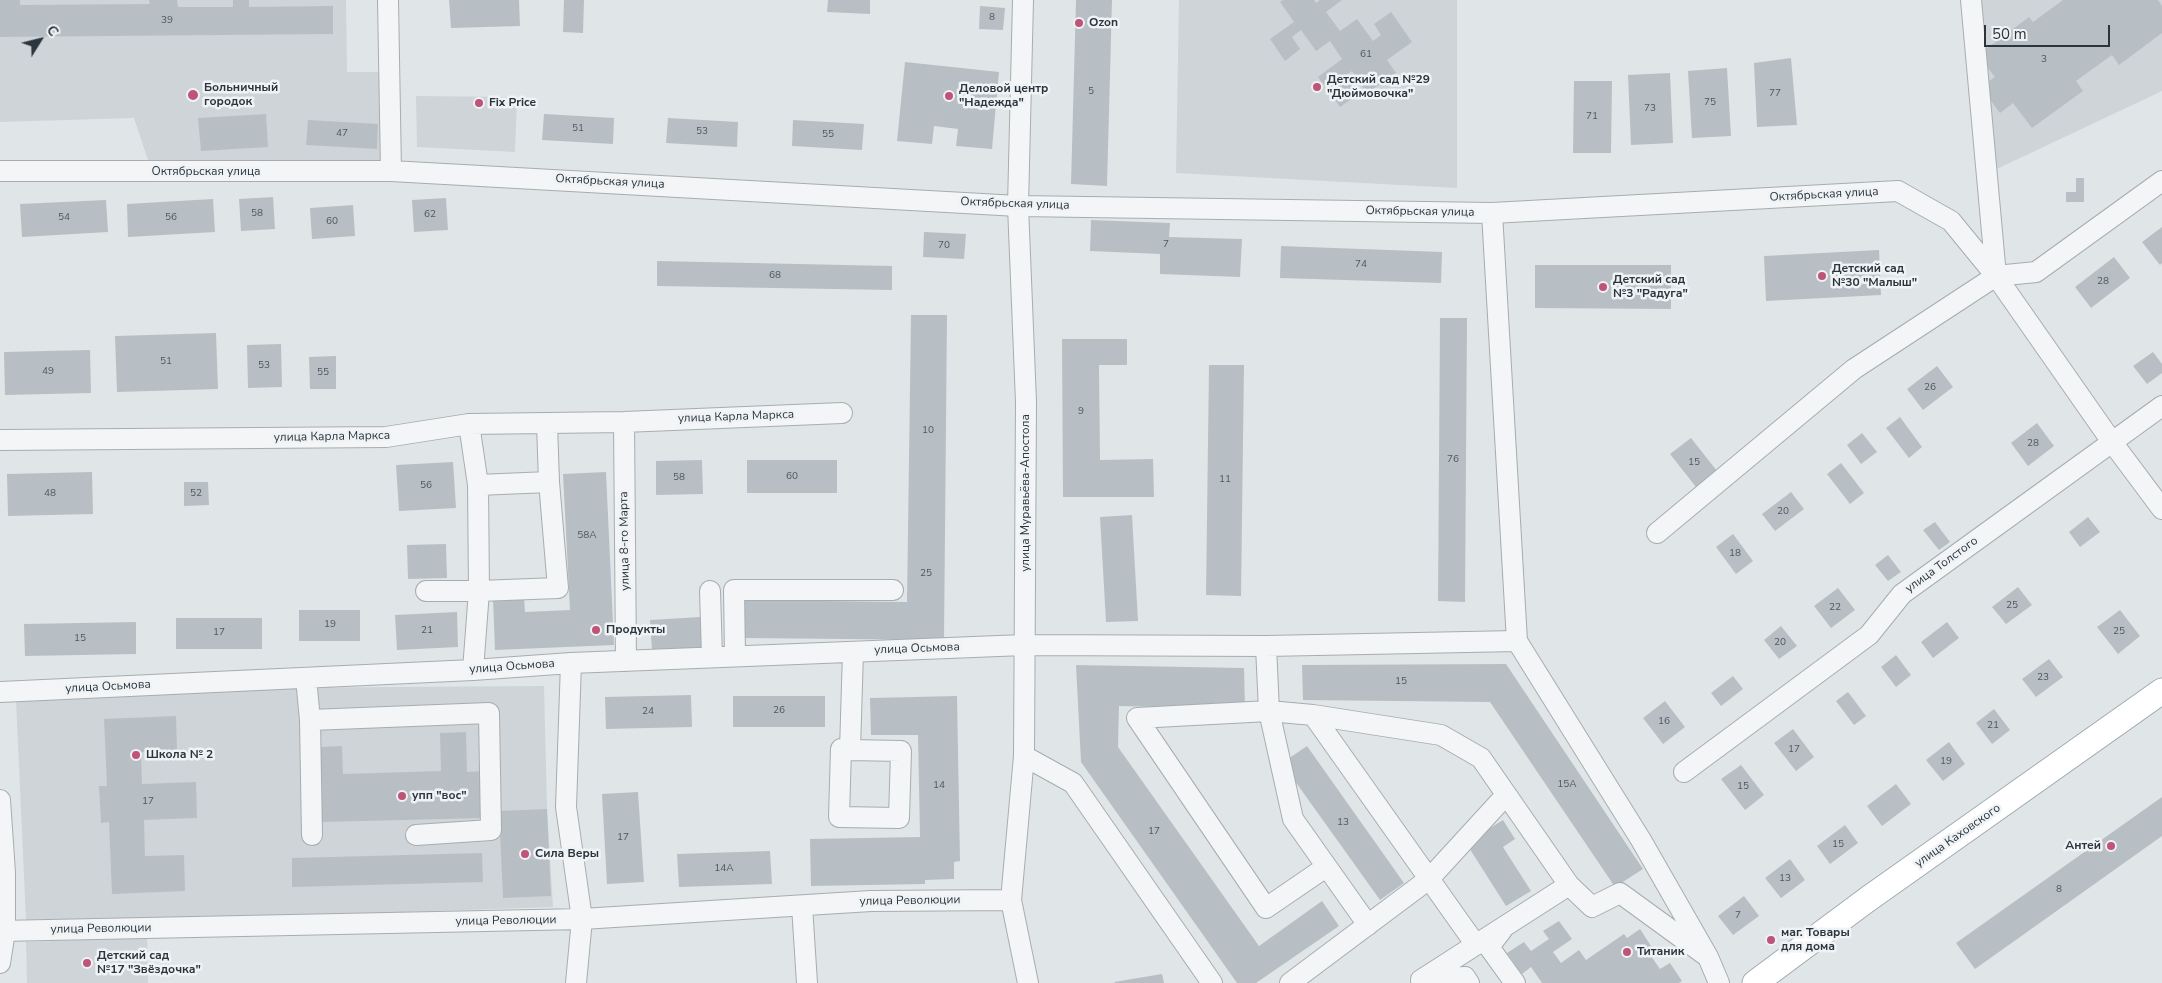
<!DOCTYPE html>
<html>
<head>
<meta charset="utf-8">
<style>
  body { margin:0 }
  #map { position:relative; width:2162px; height:983px; overflow:hidden; background:#e0e5e8; font-family:"Nunito Sans",sans-serif }
  canvas { display:block }
  .north { position:absolute; left:15px; top:15px; width:50px; height:50px; -webkit-text-stroke:4px #f0f3f5; paint-order:stroke; rotate:54deg; font-size:14px; font-weight:700; line-height:20px; text-align:center; color:#2b353d }
  .north::after { content:''; display:block; margin:auto; width:18px; height:22px; background:#2b353d; clip-path:polygon(50% 0,100% 100%,50% 72%,0 100%) }
  .scale { position:absolute; left:1984px; top:25px; width:126px; height:22px; box-sizing:border-box; border:2px solid #2b353d; border-top:0; padding-left:6px; font-size:15px; line-height:18px; white-space:nowrap; color:#2b353d; -webkit-text-stroke:4px #f0f3f5; paint-order:stroke }
</style>
</head>
<body>
<div id="map">
<canvas width="2162" height="983"></canvas>
<div class="north">С</div>
<div class="scale">50 m</div>
</div>
<script>
const c = document.querySelector('canvas').getContext('2d');
c.lineJoin = 'round';
function paint(path, color) {
  c.fillStyle = color;
  c.fill(path, 'evenodd');
}
function shape(rows) {
  const path = new Path2D();
  for (const r of rows) {
    path.moveTo(r[0], r[1]);
    for (let i = 2; i < r.length; i += 2) path.lineTo(r[i], r[i + 1]);
  }
  return path;
}
function stroke(path, color, width, dash) {
  c.strokeStyle = color;
  c.lineWidth = width;
  c.lineCap = dash ? 'butt' : 'round';
  c.setLineDash(dash || []);
  c.stroke(path);
}
function write(font, color, halo, rows, align = 'center') {
  c.font = font + ' "Nunito Sans",sans-serif';
  c.lineWidth = 5;
  c.setLineDash([]);
  c.textBaseline = 'middle';
  c.strokeStyle = halo;
  c.fillStyle = color;
  for (const [text, x, y, turn = 0] of rows) {
    c.save();
    c.translate(x, y);
    c.rotate((+turn || 0) * Math.PI / 180);
    c.textAlign = isNaN(turn) ? turn : align;
    if (halo) c.strokeText(text, 0, 0);
    c.fillText(text, 0, 0);
    c.restore();
  }
}
paint(shape([
  [0,0,346,0,347,72,386,72,387,163,150,166,134,118,0,122],
  [1179,0,1457,0,1457,188,1176,173],
  [1964,0,2162,0,2162,91,1982,176],
  [416,96,517,97,515,152,417,147],
  [544,686,547,809,553,907,260,917,26,920,16,701,250,688],
  [147,938,148,983,27,983,26,942]
]), '#cfd4d9');
paint(shape([
  [0,0,20,0,20,5,150,4,149,0,177,0,178,7,233,7,233,0,249,0,249,7,333,6,333,34,0,37],
  [449,0,519,0,520,26,451,28],
  [564,0,584,0,583,33,563,32],
  [828,0,870,0,870,14,827,12],
  [1076,0,1112,0,1107,186,1071,184],
  [1283,0,1314,0,1316,3,1320,0,1342,0,1326,12,1340,31,1357,19,1373,41,1381,35,1374,24,1391,12,1412,42,1387,60,1396,73,1367,93,1352,71,1345,76,1358,94,1340,107,1318,77,1342,59,1330,41,1316,51,1301,30,1292,37,1300,49,1285,61,1270,39,1294,22,1280,2],
  [2063,0,2158,0,2162,6,2162,33,2119,65,2112,55,2076,81,2083,91,2032,128,2013,103,2000,113,1981,87,1995,77,1978,55,2029,17,2033,22],
  [980,6,1005,8,1003,30,979,29],
  [1791,58,1797,125,1757,127,1754,63],
  [905,62,999,72,992,149,956,146,958,129,934,126,932,144,897,141],
  [1727,68,1731,136,1692,138,1688,71],
  [1670,73,1673,143,1631,145,1628,75],
  [1574,81,1612,81,1611,153,1573,153],
  [266,114,268,147,201,151,198,118],
  [544,114,614,118,613,144,542,140],
  [668,118,738,122,737,147,666,143],
  [308,120,378,124,377,149,306,145],
  [793,120,864,124,862,150,792,146],
  [2076,178,2084,178,2084,202,2066,202,2066,192,2076,192],
  [273,197,275,229,241,231,239,199],
  [446,198,448,230,414,232,412,200],
  [213,199,215,232,128,237,127,204],
  [106,200,108,232,22,237,20,204],
  [353,205,355,236,312,239,310,208],
  [1091,220,1170,223,1169,237,1242,239,1240,277,1160,274,1160,254,1090,251],
  [2162,227,2162,263,2160,265,2142,242],
  [924,232,966,234,964,259,923,257],
  [1281,246,1442,252,1441,283,1280,278],
  [1879,250,1881,295,1766,301,1764,256],
  [2114,257,2130,278,2091,308,2075,287],
  [657,261,892,266,892,290,657,286],
  [1535,265,1671,265,1671,309,1535,308],
  [911,315,947,315,944,640,744,638,744,600,907,602],
  [1440,318,1467,318,1465,602,1438,601],
  [216,333,218,389,117,392,115,336],
  [1062,339,1127,339,1127,365,1099,365,1100,460,1153,459,1154,497,1063,497],
  [281,344,282,387,248,388,247,345],
  [90,350,91,393,5,395,4,352],
  [2153,352,2162,364,2162,373,2147,384,2133,366],
  [336,356,336,389,310,389,309,357],
  [1209,365,1244,365,1241,596,1206,595],
  [1937,366,1953,387,1923,410,1907,389],
  [1900,417,1922,447,1909,458,1886,428],
  [2037,423,2054,446,2028,466,2011,443],
  [1862,433,1877,452,1861,464,1847,445],
  [1691,438,1717,471,1696,487,1670,454],
  [702,460,703,494,656,495,656,461],
  [747,460,837,460,837,493,747,493],
  [453,462,456,508,399,511,396,465],
  [1841,463,1864,493,1850,504,1827,474],
  [92,472,93,514,8,516,7,474],
  [606,472,614,645,495,650,493,599,524,598,525,612,570,610,563,474],
  [184,482,208,482,209,505,184,506],
  [1791,492,1804,509,1775,531,1762,514],
  [1132,515,1138,621,1106,622,1100,517],
  [2088,517,2100,532,2080,547,2069,532],
  [1935,522,1950,542,1939,550,1923,530],
  [1733,534,1753,561,1736,574,1716,547],
  [446,544,447,578,408,579,407,545],
  [1888,555,1901,572,1888,581,1875,565],
  [2018,587,2032,605,2006,624,1992,607],
  [1838,588,1855,610,1831,628,1814,606],
  [299,610,360,610,360,641,299,641],
  [2120,610,2140,636,2118,654,2097,627],
  [457,612,458,647,397,650,395,615],
  [700,617,702,648,652,650,650,620],
  [176,618,262,618,262,649,176,649],
  [136,622,136,654,25,656,24,624],
  [1947,622,1959,638,1933,658,1921,642],
  [1781,626,1797,646,1779,659,1764,640],
  [1896,655,1911,675,1896,687,1881,667],
  [2049,659,2063,677,2036,697,2022,679],
  [1506,664,1643,869,1615,887,1490,702,1303,700,1302,665],
  [1076,665,1244,668,1245,709,1119,706,1118,747,1259,946,1322,901,1339,926,1256,983,1237,983,1081,762],
  [1733,676,1743,689,1721,706,1711,693],
  [1848,692,1866,716,1854,725,1836,701],
  [691,695,692,727,606,729,605,697],
  [733,696,825,696,825,727,733,727],
  [957,696,960,861,954,862,954,879,925,880,925,884,811,886,810,839,920,837,918,735,871,735,870,698],
  [1665,701,1685,727,1663,744,1643,718],
  [1994,709,2010,730,1992,744,1976,723],
  [176,716,177,750,141,752,142,784,196,782,197,818,144,820,145,856,184,855,185,891,112,894,109,822,101,823,99,786,107,786,104,719],
  [1793,729,1814,757,1796,771,1774,743],
  [466,732,467,772,483,771,484,818,321,822,319,747,342,746,343,774,441,771,440,733],
  [1949,742,1965,764,1943,781,1926,760],
  [1307,746,1404,883,1380,900,1282,763],
  [1741,765,1764,795,1745,810,1721,779],
  [1896,784,1911,804,1882,826,1867,806],
  [638,792,644,882,607,884,602,794],
  [2162,797,2162,836,1975,969,1956,943],
  [547,809,551,896,503,898,499,811],
  [1503,820,1515,839,1503,847,1531,891,1506,906,1466,843],
  [1845,825,1858,843,1830,864,1817,846],
  [770,851,772,884,679,887,677,854],
  [482,853,483,882,292,887,292,858],
  [1790,859,1805,880,1781,898,1765,878],
  [1744,896,1759,916,1733,935,1718,916],
  [1559,921,1572,939,1553,952,1561,963,1579,950,1586,960,1624,934,1627,938,1640,929,1655,952,1651,956,1660,969,1670,963,1682,981,1679,983,1542,983,1531,967,1522,974,1507,953,1524,942,1531,951,1549,939,1543,931],
  [1162,974,1164,983,1115,983,1114,982]
]), '#b8bfc4');
const minor = shape([
  [388,0,391,171],
  [1023,0,1018,206,1026,402,1024,756,1011,900,1028,983],
  [1971,0,1996,276],
  [0,171,391,171,1018,206,1492,213,1898,191,1951,221,1996,276,2112,442,2162,509],
  [1492,213,1517,641,1641,840,1708,957,1719,983],
  [624,422,626,661],
  [0,440,386,437,469,424,624,422,842,413],
  [478,485,549,482],
  [1657,533,1854,369,1996,276,2036,272,2162,181],
  [426,591,479,591,478,485,469,424],
  [710,591,712,657],
  [1266,646,1269,711,1293,819,1368,925],
  [735,656,734,590,893,590],
  [571,663,566,807,582,919,576,983],
  [473,670,479,591,558,588,549,482,547,424],
  [306,678,310,720,312,835],
  [0,692,473,670,571,663,1024,645,1266,646,1517,641],
  [1313,715,1476,945],
  [310,720,489,713,491,830,416,835],
  [850,750,841,749,839,817,899,818,901,751,850,750,853,652],
  [1024,756,1073,783,1212,983],
  [1684,772,1869,635,1902,594,2162,406],
  [0,800,5,873,5,931,0,963],
  [1326,867,1266,908,1137,718,1269,711,1313,715,1441,735,1481,758,1569,885,1592,907,1620,893,1708,957],
  [802,906,807,983],
  [1502,930,1489,947,1515,983],
  [0,931,582,919,871,901,1011,900],
  [1290,983,1429,879,1506,795],
  [1469,983,1465,977,1421,980,1569,885]
]);
const major = shape([
  [1755,983,1868,899,2162,691]
]);
stroke(minor, '#a6adb1', 22);
stroke(major, '#a1abb2', 27);
stroke(minor, '#f3f5f6', 20);
stroke(major, '#fff', 25);
for (const [x, y, r, color] of [
  [1079,23,5,"#bf5378"],
  [1317,87,5,"#bf5378"],
  [193,95,6,"#bf5378"],
  [949,96,5,"#bf5378"],
  [479,103,5,"#bf5378"],
  [1822,276,5,"#bf5378"],
  [1603,287,5,"#bf5378"],
  [596,630,5,"#bf5378"],
  [136,755,5,"#bf5378"],
  [402,796,5,"#bf5378"],
  [2111,846,5,"#bf5378"],
  [525,854,5,"#bf5378"],
  [1771,940,5,"#bf5378"],
  [1627,952,5,"#bf5378"],
  [87,963,5,"#bf5378"]
]) {
  const dot = new Path2D();
  dot.arc(x, y, r, 0, 2 * Math.PI);
  c.fillStyle = color;
  c.fill(dot);
  stroke(dot, '#f0f3f5', 2);
}
write('10px', '#4e585f', null, [
  ["8",992,18],
  ["39",167,21],
  ["61",1366,55],
  ["3",2044,60],
  ["5",1091,92],
  ["77",1775,94],
  ["75",1710,103],
  ["73",1650,109],
  ["71",1592,117],
  ["51",578,129],
  ["53",702,132],
  ["47",342,134],
  ["55",828,135],
  ["58",257,214],
  ["62",430,215],
  ["54",64,218],
  ["56",171,218],
  ["60",332,222],
  ["7",1166,245],
  ["70",944,246],
  ["74",1361,265],
  ["68",775,276],
  ["28",2103,282],
  ["51",166,362],
  ["53",264,366],
  ["49",48,372],
  ["55",323,373],
  ["26",1930,388],
  ["9",1081,412],
  ["10",928,431],
  ["28",2033,444],
  ["76",1453,460],
  ["15",1694,463],
  ["60",792,477],
  ["58",679,478],
  ["11",1225,480],
  ["56",426,486],
  ["48",50,494],
  ["52",196,494],
  ["20",1783,512],
  ["58А",587,536],
  ["18",1735,554],
  ["25",926,574],
  ["25",2012,606],
  ["22",1835,608],
  ["19",330,625],
  ["21",427,631],
  ["25",2119,632],
  ["17",219,633],
  ["15",80,639],
  ["20",1780,643],
  ["23",2043,678],
  ["15",1401,682],
  ["26",779,711],
  ["24",648,712],
  ["16",1664,722],
  ["21",1993,726],
  ["17",1794,750],
  ["19",1946,762],
  ["15А",1567,785],
  ["14",939,786],
  ["15",1743,787],
  ["17",148,802],
  ["13",1343,823],
  ["17",1154,832],
  ["17",623,838],
  ["15",1838,845],
  ["14А",724,869],
  ["13",1785,879],
  ["8",2059,890],
  ["7",1738,916]
]);
write('bold 12px', '#2b353d', '#f0f3f5', [
  ["Ozon",1089,23],
  ["Детский сад №29",1327,80],
  ["\"Дюймовочка\"",1327,94],
  ["Больничный",204,88],
  ["городок",204,102],
  ["Деловой центр",959,89],
  ["\"Надежда\"",959,103],
  ["Fix Price",489,103],
  ["Детский сад",1832,269],
  ["№30 \"Малыш\"",1832,283],
  ["Детский сад",1613,280],
  ["№3 \"Радуга\"",1613,294],
  ["Продукты",606,630],
  ["Школа № 2",146,755],
  ["упп \"вос\"",412,796],
  ["Антей",2101,846,"right"],
  ["Сила Веры",535,854],
  ["маг. Товары",1781,933],
  ["для дома",1781,947],
  ["Титаник",1637,952],
  ["Детский сад",97,956],
  ["№17 \"Звёздочка\"",97,970]
], 'left');
write('12px', '#2b353d', '#f0f3f5', [
  ["Октябрьская улица",206,172],
  ["Октябрьская улица",610,182,3],
  ["Октябрьская улица",1824,195,-3],
  ["Октябрьская улица",1015,204,2],
  ["Октябрьская улица",1420,212,1],
  ["улица Карла Маркса",736,417,-2],
  ["улица Карла Маркса",332,437,-1],
  ["улица Муравьёва-Апостола",1026,493,-90],
  ["улица 8-го Марта",625,541,-91],
  ["улица Толстого",1942,565,-36],
  ["улица Осьмова",917,649,-2],
  ["улица Осьмова",512,667,-4],
  ["улица Осьмова",108,687,-3],
  ["улица Каховского",1958,836,-35],
  ["улица Революции",910,901,-1],
  ["улица Революции",506,921,-1],
  ["улица Революции",101,929,-1]
]);
</script>
</body>
</html>
